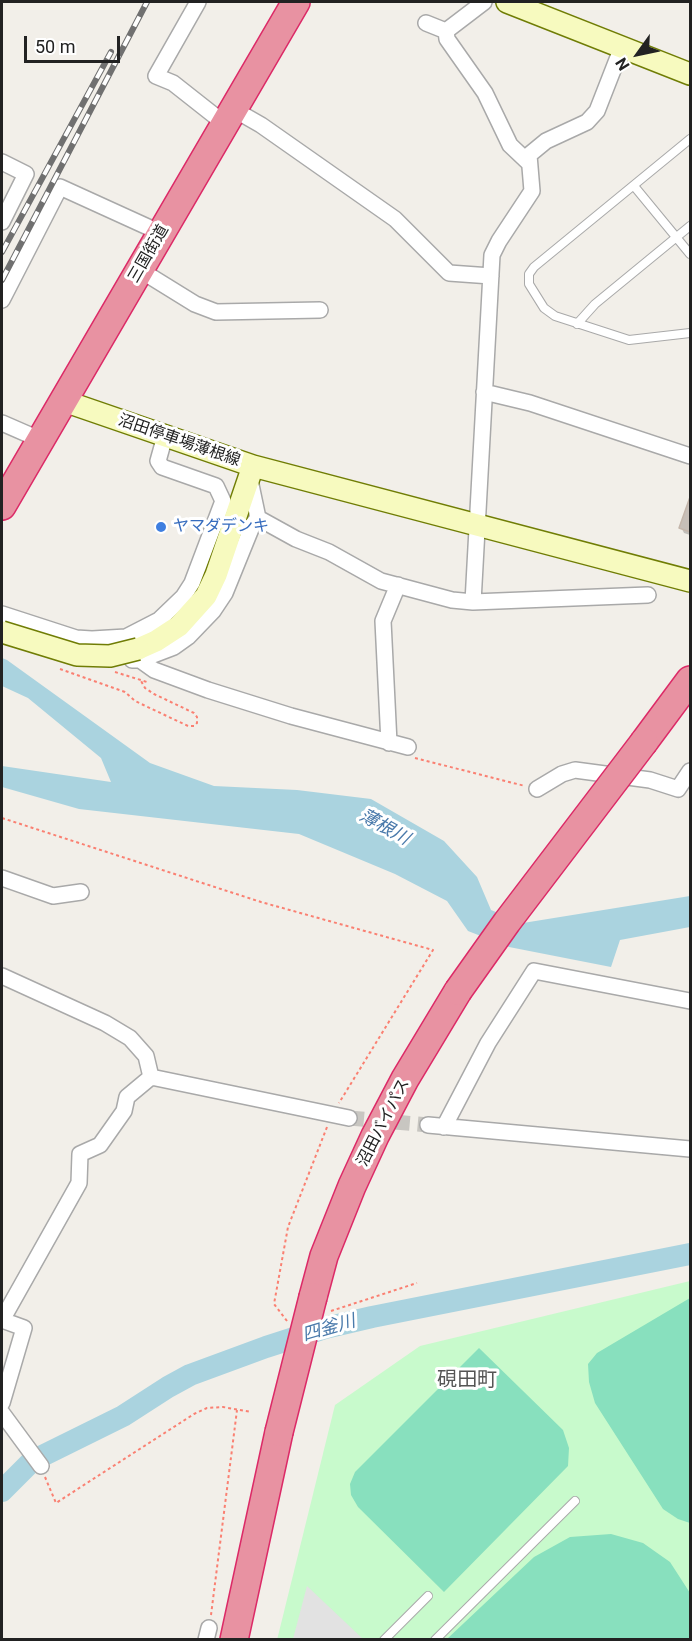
<!DOCTYPE html>
<html>
<head>
<meta charset="utf-8">
<style>
  body { margin:0 }
  #map { position:relative; width:692px; height:1641px; overflow:hidden; background:#f2efe9; font-family:Roboto,sans-serif }
  canvas { display:block }
  .frame { position:absolute; inset:0; border:3px solid #222; pointer-events:none }
  .north { position:absolute; left:608px; top:24px; width:60px; height:60px; -webkit-text-stroke:4px #fff; paint-order:stroke; rotate:237deg; font-size:16px; font-weight:700; line-height:24px; text-align:center; color:#222 }
  .north::after { content:''; display:block; margin:auto; width:21px; height:27px; background:#222; clip-path:polygon(50% 0,100% 100%,50% 72%,0 100%) }
  .scale { position:absolute; left:24px; top:36px; width:96px; height:27px; box-sizing:border-box; border:3px solid #222; border-top:0; padding-left:8px; font-size:18px; line-height:21px; white-space:nowrap; color:#222; -webkit-text-stroke:4px #fff; paint-order:stroke }
</style>
</head>
<body>
<div id="map">
<canvas width="692" height="1641"></canvas>
<div class="frame"></div>
<div class="north">N</div>
<div class="scale">50 m</div>
</div>
<script>
const c = document.querySelector('canvas').getContext('2d');
c.lineJoin = 'round';
function paint(path, color) {
  c.fillStyle = color;
  c.fill(path, 'evenodd');
}
function shape(rows) {
  const path = new Path2D();
  for (const r of rows) {
    path.moveTo(r[0], r[1]);
    for (let i = 2; i < r.length; i += 2) path.lineTo(r[i], r[i + 1]);
  }
  return path;
}
function stroke(path, color, width, dash) {
  c.strokeStyle = color;
  c.lineWidth = width;
  c.lineCap = dash ? 'butt' : 'round';
  c.setLineDash(dash || []);
  c.stroke(path);
}
function write(font, color, halo, rows, align = 'center') {
  c.font = font + ' Roboto,"Noto Sans JP",sans-serif';
  c.lineWidth = 6;
  c.setLineDash([]);
  c.textBaseline = 'middle';
  c.strokeStyle = halo;
  c.fillStyle = color;
  for (const [text, x, y, turn = 0] of rows) {
    c.save();
    c.translate(x, y);
    c.rotate((+turn || 0) * Math.PI / 180);
    c.textAlign = isNaN(turn) ? turn : align;
    if (halo) c.strokeText(text, 0, 0);
    c.fillText(text, 0, 0);
    c.restore();
  }
}
paint(shape([
  [690,1281,690,1639,277,1640,335,1405,420,1346]
]), '#c8facc');
paint(shape([
  [690,1298,690,1523,678,1519,663,1509,595,1403,589,1382,588,1364,597,1353],
  [479,1348,563,1430,569,1448,568,1466,444,1592,358,1507,351,1495,350,1484,355,1472],
  [611,1534,643,1543,670,1562,690,1593,690,1639,447,1639,534,1557,570,1537]
]), '#88e0be');
paint(shape([
  [307,1586,363,1639,293,1639]
]), '#e2e2e2');
paint(shape([
  [2,658,7,660,150,763,214,786,297,790,371,799,444,841,477,877,491,910,523,923,690,896,690,927,620,940,611,967,509,947,468,931,447,901,395,874,299,834,79,809,2,787,2,766,111,782,101,758,28,698,2,686]
]), '#aad3df');
paint(shape([
  [690,501,690,535,684,533,681,527]
]), '#0003');
stroke(shape([
  [2,1491,32,1461,123,1416,168,1387,190,1375,266,1347,325,1328,372,1317,690,1254]
]), '#aad3df', 22);
const building = shape([
  [690,497,690,532,679,528,690,497]
]);
paint(building, '#c7bfb8');
stroke(building, '#c4b6ab', 1.5);
stroke(shape([
  [349,1118,428,1125]
]), '#c8c6c1', 15, [15, 8]);
const lane = shape([
  [690,139,534,267,529,274,529,284,544,308,555,316,629,340,690,333],
  [634,186,690,254],
  [577,324,595,304,690,226],
  [384,1640,428,1596],
  [435,1640,575,1501]
]);
const street = shape([
  [198,2,156,76,173,83,225,124],
  [426,23,446,31,484,2],
  [446,31,447,39,485,93,510,145,529,163],
  [233,109,261,125,395,219,449,273,491,276],
  [2,162,26,174,2,222],
  [140,270,195,304,216,312,320,310],
  [2,300,60,187,161,233],
  [484,392,530,403,690,456],
  [2,423,41,440],
  [250,480,258,518,296,539,329,552,381,581,452,600,473,602,648,595],
  [473,602,492,255,499,241,532,191,529,155,546,141,587,122,597,111,622,47],
  [2,614,76,638,92,639,126,637,159,620,183,597,192,583,223,501,216,486,162,467,158,461,165,436],
  [132,660,140,660,174,647,188,637,213,611,225,593,253,524,258,518],
  [140,660,154,670,208,690,291,716,408,747],
  [389,743,383,621,398,585],
  [537,789,562,774,575,770,650,780,678,789,690,771],
  [2,878,53,896,81,892],
  [2,976,105,1023,130,1038,146,1056,151,1077],
  [151,1077,349,1118],
  [428,1125,690,1149],
  [444,1127,488,1043,534,971,690,1001],
  [2,1320,79,1183,80,1154,100,1145,124,1111,127,1097,151,1077],
  [2,1320,24,1328,2,1403],
  [2,1413,41,1466],
  [206,1640,209,1628]
]);
const secondary = shape([
  [507,2,690,74],
  [64,401,253,466,690,581],
  [138,649,156,641,179,626,206,596,216,575,253,466]
]);
const highway = shape([
  [2,506,296,2],
  [644,742,690,680],
  [313,1297,324,1256,352,1186,375,1136,405,1079,458,991],
  [234,1640,279,1432]
]);
stroke(lane, '#a9a9a9', 10);
stroke(street, '#a9a9a9', 18);
stroke(secondary, '#707d05', 24);
stroke(highway, '#dc2a67', 30);
stroke(shape([
  [60,669,125,692,135,701,188,726,194,726,197,723,197,717,194,713,154,694,145,688,141,681],
  [115,672,147,682],
  [415,758,525,786],
  [2,818,261,902,433,950,339,1103],
  [331,1311,417,1283],
  [287,1321,274,1304,288,1227,327,1127],
  [45,1477,56,1503,194,1414,207,1408,223,1407,251,1412],
  [211,1615,237,1410]
]), '#fa8072', 2, [3, 3]);
stroke(lane, '#fff', 8);
stroke(street, '#fff', 15);
stroke(secondary, '#f7fabf', 21);
stroke(highway, '#e892a2', 27);
const rail = shape([
  [2,252,111,52],
  [2,280,147,2]
]);
stroke(rail, '#707070', 6);
stroke(rail, '#fff', 4, [11]);
const secondaryBridge = shape([
  [2,632,77,655,110,656,138,649]
]);
const highwayBridge = shape([
  [458,991,507,922,644,742],
  [279,1432,313,1297]
]);
stroke(secondaryBridge, '#707d05', 24, []);
stroke(highwayBridge, '#dc2a67', 30, []);
stroke(secondaryBridge, '#f7fabf', 21);
stroke(highwayBridge, '#e892a2', 27);
for (const [x, y, r, color] of [
  [161,527,6,"#3f7fe0"]
]) {
  const dot = new Path2D();
  dot.arc(x, y, r, 0, 2 * Math.PI);
  c.fillStyle = color;
  c.fill(dot);
  stroke(dot, '#fff', 2);
}
write('16px', '#222', '#fff', [
  ["三国街道",149,254,-60],
  ["沼田停車場薄根線",179,441,19],
  ["沼田バイパス",384,1123,-63]
]);
write('16px', '#366cbe', '#fff', [
  ["ヤマダデンキ",173,527]
], 'left');
write('italic 18px', '#4a7aab', '#fff', [
  ["薄根川",384,828,29],
  ["四釜川",329,1329,-16]
]);
write('20px', '#555', '#fff', [
  ["硯田町",467,1381]
]);
</script>
</body>
</html>
